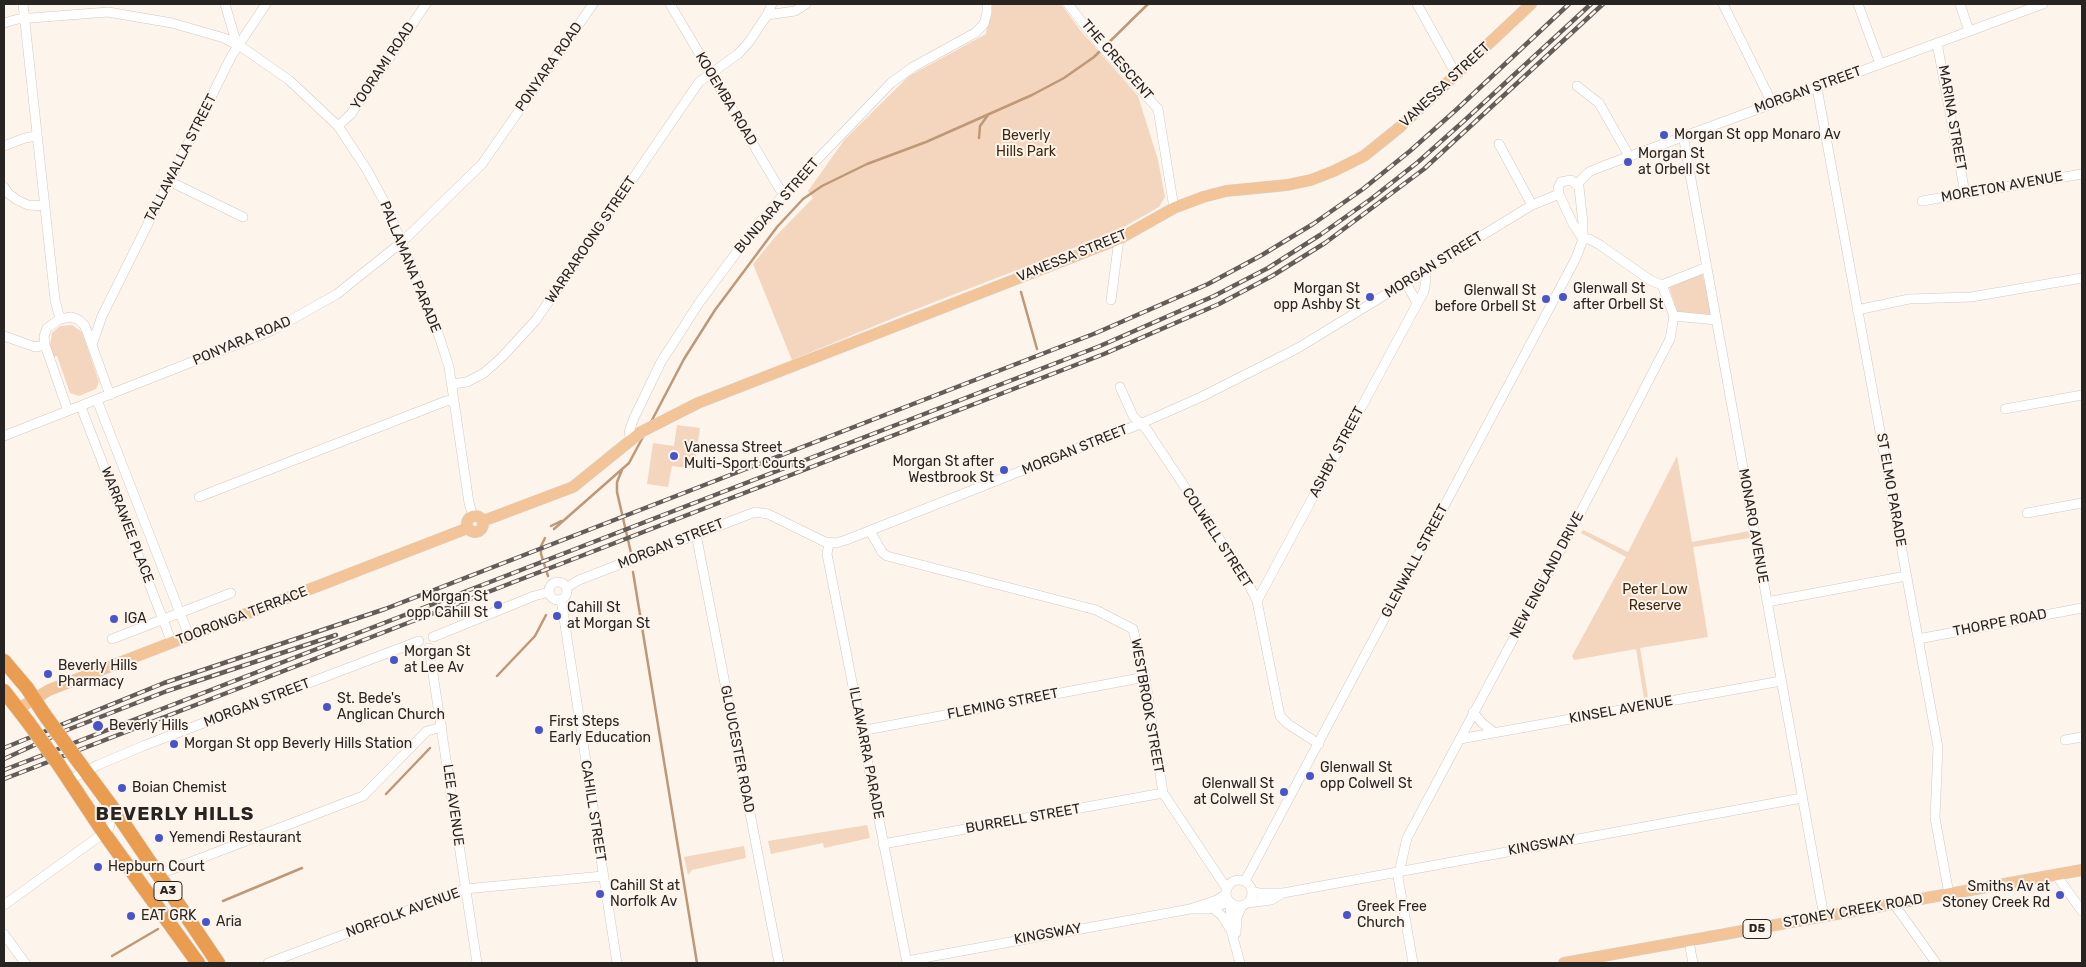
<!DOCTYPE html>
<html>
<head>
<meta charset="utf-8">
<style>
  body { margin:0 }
  #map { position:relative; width:2086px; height:967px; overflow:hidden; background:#fdf4ec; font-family:Rubik,sans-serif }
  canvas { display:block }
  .frame { position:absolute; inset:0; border:5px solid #282422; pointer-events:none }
</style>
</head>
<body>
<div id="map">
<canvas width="2086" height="967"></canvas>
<div class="frame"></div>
</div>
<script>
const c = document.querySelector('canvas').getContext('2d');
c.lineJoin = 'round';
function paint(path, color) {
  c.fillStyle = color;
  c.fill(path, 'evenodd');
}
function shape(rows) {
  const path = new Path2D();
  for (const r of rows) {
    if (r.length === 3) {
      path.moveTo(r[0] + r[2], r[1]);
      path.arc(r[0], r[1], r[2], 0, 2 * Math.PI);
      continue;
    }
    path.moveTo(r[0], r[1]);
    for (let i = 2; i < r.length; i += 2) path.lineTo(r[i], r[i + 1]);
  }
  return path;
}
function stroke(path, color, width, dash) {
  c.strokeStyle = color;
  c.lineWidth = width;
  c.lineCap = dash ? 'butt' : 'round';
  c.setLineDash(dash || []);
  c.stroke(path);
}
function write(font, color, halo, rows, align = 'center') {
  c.font = font + ' Rubik,sans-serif';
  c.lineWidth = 4;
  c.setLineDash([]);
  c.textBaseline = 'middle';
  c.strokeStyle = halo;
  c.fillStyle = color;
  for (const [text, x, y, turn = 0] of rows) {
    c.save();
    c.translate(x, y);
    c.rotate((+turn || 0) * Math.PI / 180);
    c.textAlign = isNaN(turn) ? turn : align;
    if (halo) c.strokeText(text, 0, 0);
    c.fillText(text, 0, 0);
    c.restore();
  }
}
paint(shape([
  [991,4,1061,4,1080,30,1138,96,1158,160,1165,197,1159,207,1115,232,901,315,792,360,753,264,775,237,813,198,808,191,845,139,909,76,986,34],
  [1702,273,1713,316,1678,314,1669,287],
  [72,325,82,332,99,382,96,389,79,396,70,393,57,356,54,357,50,346,52,333,60,326],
  [677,425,700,428,694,469,672,466,668,487,647,484,653,443,674,446],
  [1677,456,1692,542,1749,531,1750,538,1693,547,1708,637,1640,648,1648,697,1644,698,1636,649,1574,660,1572,656,1626,557,1581,533,1583,530,1628,552],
  [867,825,870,838,824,848,823,843,771,854,768,841],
  [744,846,746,858,692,870,688,875,684,857]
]), '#f3d6bd');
stroke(shape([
  [979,138,980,126,988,115],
  [1021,292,1037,349],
  [651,422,684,359,715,310,777,227,803,199,822,186,867,164,926,142,1032,95,1064,78,1094,57,1148,4],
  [622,470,617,482,617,492,631,553],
  [551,526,561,521],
  [554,529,629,463,644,435],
  [545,538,541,546,541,554,548,576],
  [633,572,697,963],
  [497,676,535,636,546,615],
  [386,794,430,748],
  [223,901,302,868],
  [112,956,158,929]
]), '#be9877', 2.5);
const minor = shape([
  [23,4,55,300,60,319],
  [225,4,237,45],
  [670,4,779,188,785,193],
  [1068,4,1097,41,1158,109,1174,208],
  [1417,4,1456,74],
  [1723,4,1772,103],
  [1858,4,1880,64],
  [1960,4,1969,31],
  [767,15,795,11,806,4],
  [4,23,18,19,108,12,172,23,224,38,243,48,289,80,338,126,367,170,386,205,439,336,449,367,469,503,473,516],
  [1937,43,1965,193],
  [1577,86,1599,103,1629,156],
  [1817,88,1938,747,1935,818,1949,894],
  [338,126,351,114,426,4],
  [1683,135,1824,917],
  [1499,144,1532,205],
  [4,146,25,138,37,136],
  [169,181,243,217],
  [1577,184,1589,172,1598,168,2043,4],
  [4,187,9,194,17,200,28,205,45,206],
  [1922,201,2082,174],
  [1406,283,1417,303],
  [1111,300,1119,239],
  [1857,310,1909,299,1971,297,2082,278],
  [1674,316,1716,320],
  [4,336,35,347,45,345],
  [92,345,102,316,232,55,266,4],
  [452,384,467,382,484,373,502,357,536,320,699,82,738,54,749,42,767,15,772,4],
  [1120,387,1133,416,1147,430,1246,579,1257,601,1280,716,1288,724,1319,744],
  [97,400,189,636],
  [81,407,172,643],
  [2005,409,2082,395],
  [68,411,45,345,44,336,47,328,60,319,71,317,79,320,85,326,110,395],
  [4,436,273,330,337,294,402,242,482,164,593,4],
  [631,440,629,432,634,418,661,362,699,303,753,230,785,193,891,83,913,67,975,33,984,24,987,13,987,4],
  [199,497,446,401,454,400],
  [2027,513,2082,503],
  [870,531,882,552,887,556,1096,610,1133,629,1145,677,1163,793,1227,889],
  [696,534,779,963],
  [829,543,827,554,907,963],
  [558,591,9],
  [566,588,579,580,755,512,768,514,825,542,836,543,846,540,1140,424,1201,397,1298,348,1532,205,1559,194],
  [561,599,617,963],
  [1257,601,1424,291,1426,280,1425,271],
  [1767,602,1906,576],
  [433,637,534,596,549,592],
  [112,639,231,593],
  [1918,639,2082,608],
  [429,648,477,963],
  [1473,712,1482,723,1495,733],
  [861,731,1145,677],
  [1460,739,1781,681],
  [2065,740,2082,737],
  [69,780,98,765,143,746,419,641],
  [883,844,1163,793],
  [157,875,363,796,427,731,442,727],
  [2056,875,2082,911],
  [1239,893,13],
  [1245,881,1576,258,1583,239,1583,223,1579,187,1571,180,1561,182,1558,188,1559,194,1573,224,1583,239,1589,239,1600,245,1650,280,1662,285,1707,267],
  [1252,891,1259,893,1283,893,1802,798],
  [1230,902,1231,930,1240,963],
  [1248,903,1271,900,1283,893],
  [1894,904,1936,963],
  [4,905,108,830,110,825,110,819,104,804],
  [1213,908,1222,916,1229,927],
  [1193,909,1208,909,1229,902],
  [1236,933,1237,917,1242,906],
  [4,934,25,963],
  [1689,942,1693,963],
  [907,961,1190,909,1217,900,1226,894],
  [268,963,465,889,603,876],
  [1413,963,1398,877,1407,838,1573,527,1670,339,1674,316,1662,285]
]);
const major = shape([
  [475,524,8],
  [483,521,573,487,641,432,698,403,1119,239,1174,208,1203,197,1226,191,1287,185,1311,180,1334,171,1364,156,1400,127,1531,4],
  [18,709,49,690,468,528],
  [1564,963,2082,870]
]);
const highway = shape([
  [4,661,27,688,44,714],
  [4,691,28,722],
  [75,757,120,818,218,963],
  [59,765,104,833,198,963]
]);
stroke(minor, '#d1c9c1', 10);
stroke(major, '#d4d3d3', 12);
stroke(highway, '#d4d3d3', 15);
stroke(minor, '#fff', 9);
stroke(major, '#f2c497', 11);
stroke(highway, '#ea9d51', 14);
const rail = shape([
  [4,748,164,683,385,609,1096,333,1208,284,1262,255,1313,224,1363,189,1410,151,1456,110,1569,4],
  [4,759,67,730,167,691,336,635],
  [4,770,1100,346,1214,296,1268,268,1320,235,1371,199,1418,162,1465,120,1591,4],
  [4,779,1104,354,1219,304,1272,276,1325,243,1424,169,1603,4]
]);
stroke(rail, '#625d59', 4.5);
stroke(rail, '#fdf4ec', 2.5, [8]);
const highwayBridge = shape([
  [44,714,75,757],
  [28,722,59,765]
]);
stroke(highwayBridge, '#d4d3d3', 15, []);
stroke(highwayBridge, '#ea9d51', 14);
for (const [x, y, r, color] of [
  [1664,135,5,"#4855ca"],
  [1628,162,5,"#4855ca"],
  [1370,297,5,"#4855ca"],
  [1563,297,5,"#4855ca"],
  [1546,299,5,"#4855ca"],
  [674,456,5,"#4855ca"],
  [1004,470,5,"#4855ca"],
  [498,605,5,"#4855ca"],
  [557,616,5,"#4855ca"],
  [114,619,5,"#4855ca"],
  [394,660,5,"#4855ca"],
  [48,674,5,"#4855ca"],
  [327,707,5,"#4855ca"],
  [98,726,6,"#4855ca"],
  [539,730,5,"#4855ca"],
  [174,744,5,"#4855ca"],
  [1310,776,5,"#4855ca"],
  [122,788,5,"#4855ca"],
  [1284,792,5,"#4855ca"],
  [159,838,5,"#4855ca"],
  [98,867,5,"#4855ca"],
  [600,894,5,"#4855ca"],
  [2060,895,5,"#4855ca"],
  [1347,915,5,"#4855ca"],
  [131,916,5,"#4855ca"],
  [206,922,5,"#4855ca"]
]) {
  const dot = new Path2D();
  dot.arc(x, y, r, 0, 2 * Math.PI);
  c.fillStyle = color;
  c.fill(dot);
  stroke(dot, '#fdf4ec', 2);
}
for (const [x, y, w] of [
  [168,891,28],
  [1757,929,28]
]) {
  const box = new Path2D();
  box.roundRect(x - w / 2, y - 9.5, w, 19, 4);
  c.fillStyle = '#fdf4ec';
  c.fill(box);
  stroke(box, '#282422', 1);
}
write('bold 12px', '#282422', null, [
  ["A3",168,891],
  ["D5",1757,929]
]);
write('14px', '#282422', '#fdf4ec', [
  ["THE CRESCENT",1117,60,49],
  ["YOORAMI ROAD",383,66,-56],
  ["PONYARA ROAD",549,67,-55],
  ["VANESSA STREET",1445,85,-43],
  ["MORGAN STREET",1808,90,-20],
  ["KOOEMBA ROAD",726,99,59],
  ["MARINA STREET",1952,118,80],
  ["TALLAWALLA STREET",181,158,-63],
  ["MORETON AVENUE",2002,187,-10],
  ["BUNDARA STREET",777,206,-49],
  ["WARRAROONG STREET",591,240,-56],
  ["VANESSA STREET",1072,256,-22],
  ["MORGAN STREET",1434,265,-32],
  ["PALLAMANA PARADE",410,267,68],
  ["PONYARA ROAD",242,341,-23],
  ["MORGAN STREET",1075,450,-22],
  ["ASHBY STREET",1337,452,-62],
  ["ST ELMO PARADE",1891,490,80],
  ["WARRAWEE PLACE",127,525,69],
  ["MONARO AVENUE",1753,526,80],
  ["COLWELL STREET",1217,538,57],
  ["MORGAN STREET",671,544,-22],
  ["GLENWALL STREET",1415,561,-62],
  ["NEW ENGLAND DRIVE",1547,575,-62],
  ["TOORONGA TERRACE",242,616,-21],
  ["THORPE ROAD",2000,623,-11],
  ["MORGAN STREET",257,703,-21],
  ["FLEMING STREET",1003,704,-11],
  ["WESTBROOK STREET",1147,706,80],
  ["KINSEL AVENUE",1621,710,-10],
  ["GLOUCESTER ROAD",737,749,79],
  ["ILLAWARRA PARADE",866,753,79],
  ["LEE AVENUE",453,805,82],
  ["CAHILL STREET",593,811,81],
  ["BURRELL STREET",1023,819,-10],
  ["KINGSWAY",1542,845,-10],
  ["STONEY CREEK ROAD",1853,911,-10],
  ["NORFOLK AVENUE",403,913,-20],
  ["KINGSWAY",1048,934,-10]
]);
write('14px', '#282422', '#fdf4ec', [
  ["Morgan St opp Monaro Av",1674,135],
  ["Morgan St",1638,154],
  ["at Orbell St",1638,170],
  ["Morgan St",1360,289,"right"],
  ["opp Ashby St",1360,305,"right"],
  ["Glenwall St",1573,289],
  ["after Orbell St",1573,305],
  ["Glenwall St",1536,291,"right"],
  ["before Orbell St",1536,307,"right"],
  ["Vanessa Street",684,448],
  ["Multi-Sport Courts",684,464],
  ["Morgan St after",994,462,"right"],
  ["Westbrook St",994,478,"right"],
  ["Morgan St",488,597,"right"],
  ["opp Cahill St",488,613,"right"],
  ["Cahill St",567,608],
  ["at Morgan St",567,624],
  ["IGA",124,619],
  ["Morgan St",404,652],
  ["at Lee Av",404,668],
  ["Beverly Hills",58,666],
  ["Pharmacy",58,682],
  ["St. Bede's",337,699],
  ["Anglican Church",337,715],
  ["First Steps",549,722],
  ["Early Education",549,738],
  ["Beverly Hills",109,726],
  ["Morgan St opp Beverly Hills Station",184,744],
  ["Glenwall St",1320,768],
  ["opp Colwell St",1320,784],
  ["Glenwall St",1274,784,"right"],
  ["at Colwell St",1274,800,"right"],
  ["Boian Chemist",132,788],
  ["Yemendi Restaurant",169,838],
  ["Hepburn Court",108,867],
  ["Cahill St at",610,886],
  ["Norfolk Av",610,902],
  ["Smiths Av at",2050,887,"right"],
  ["Stoney Creek Rd",2050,903,"right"],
  ["Greek Free",1357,907],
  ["Church",1357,923],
  ["EAT GRK",141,916],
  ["Aria",216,922]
], 'left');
write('14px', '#41260a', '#fdf4ec', [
  ["Beverly",1026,136],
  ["Hills Park",1026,152],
  ["Peter Low",1655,590],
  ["Reserve",1655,606]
]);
c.letterSpacing = '1px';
write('bold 19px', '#282422', '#fdf4ec', [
  ["BEVERLY HILLS",175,815]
]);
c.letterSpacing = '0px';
</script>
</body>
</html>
